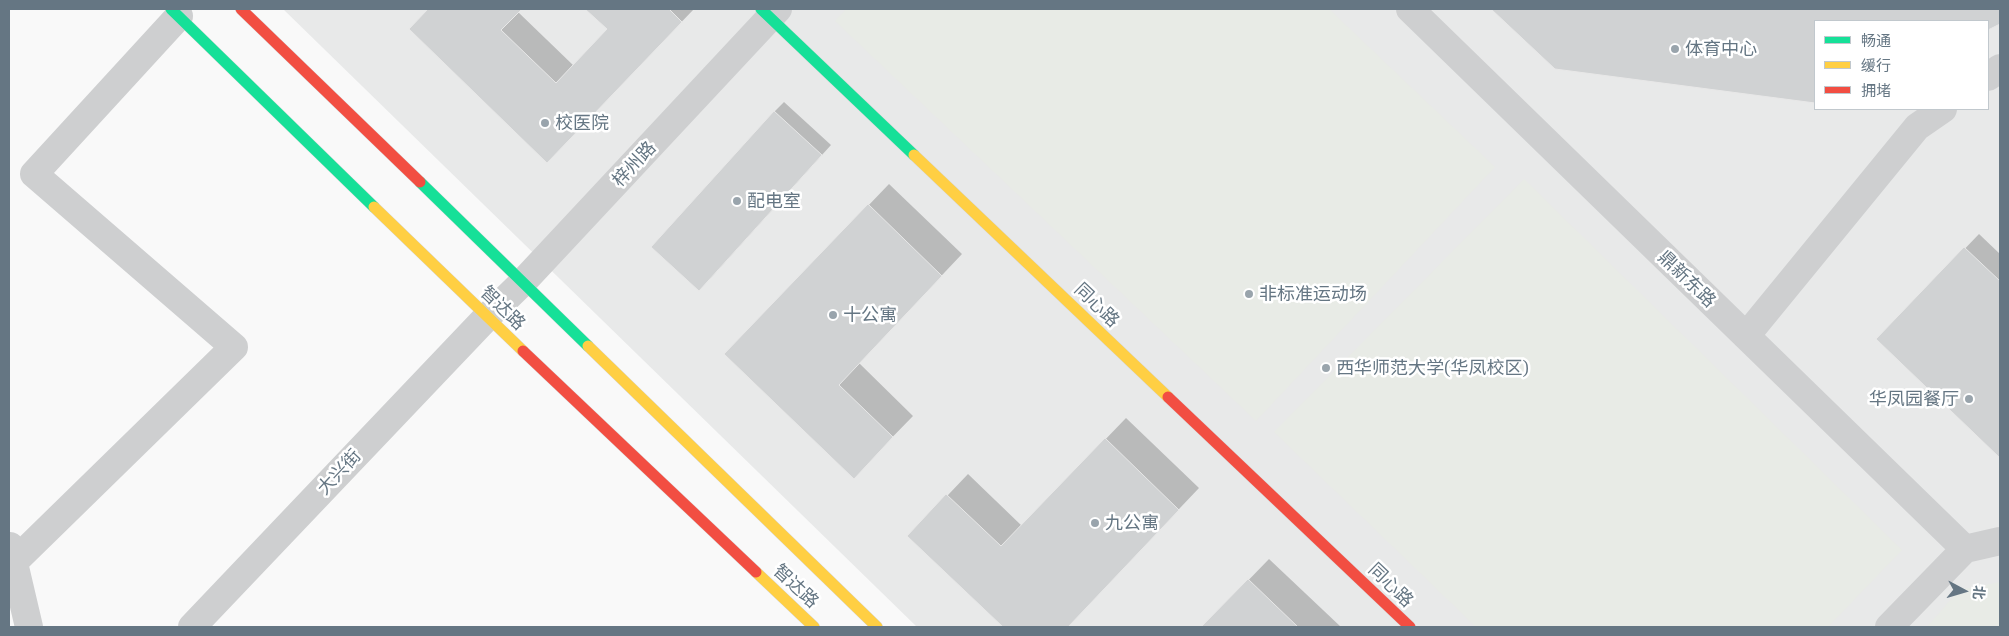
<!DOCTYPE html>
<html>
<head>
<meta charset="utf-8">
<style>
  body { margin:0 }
  #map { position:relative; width:2009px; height:636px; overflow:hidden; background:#f9f9f9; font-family:"Exo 2","Noto Sans SC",sans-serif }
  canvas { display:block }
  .frame { position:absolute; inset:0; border:10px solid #657683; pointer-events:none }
  .legend { position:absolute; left:1814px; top:20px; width:175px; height:90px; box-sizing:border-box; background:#fff; border:1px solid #c1c8cd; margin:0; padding:6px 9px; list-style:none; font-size:15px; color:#657683 }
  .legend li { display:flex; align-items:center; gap:10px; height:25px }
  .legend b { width:25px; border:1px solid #c1c8cd }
  .north { position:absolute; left:1939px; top:566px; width:50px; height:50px; -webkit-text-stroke:4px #fff; paint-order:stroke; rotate:96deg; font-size:14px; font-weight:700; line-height:20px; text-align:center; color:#657683 }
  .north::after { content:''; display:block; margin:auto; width:18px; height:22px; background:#657683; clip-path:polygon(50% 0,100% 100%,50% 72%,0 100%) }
</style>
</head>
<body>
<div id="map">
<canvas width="2009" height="636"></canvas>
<div class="frame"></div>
<ul class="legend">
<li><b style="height:6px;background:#16e098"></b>畅通</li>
<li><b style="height:6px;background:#ffcf43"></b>缓行</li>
<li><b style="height:6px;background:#f24e42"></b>拥堵</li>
</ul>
<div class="north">北</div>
</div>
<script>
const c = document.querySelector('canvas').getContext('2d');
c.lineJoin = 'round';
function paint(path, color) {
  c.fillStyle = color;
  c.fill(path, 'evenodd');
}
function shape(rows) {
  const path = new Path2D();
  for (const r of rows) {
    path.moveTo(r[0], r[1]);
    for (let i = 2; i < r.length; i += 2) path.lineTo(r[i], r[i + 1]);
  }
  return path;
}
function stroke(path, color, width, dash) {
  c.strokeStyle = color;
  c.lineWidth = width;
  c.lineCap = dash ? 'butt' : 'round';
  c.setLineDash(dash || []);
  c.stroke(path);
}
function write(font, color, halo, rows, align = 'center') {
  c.font = font + ' "Exo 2","Noto Sans SC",sans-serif';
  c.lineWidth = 5;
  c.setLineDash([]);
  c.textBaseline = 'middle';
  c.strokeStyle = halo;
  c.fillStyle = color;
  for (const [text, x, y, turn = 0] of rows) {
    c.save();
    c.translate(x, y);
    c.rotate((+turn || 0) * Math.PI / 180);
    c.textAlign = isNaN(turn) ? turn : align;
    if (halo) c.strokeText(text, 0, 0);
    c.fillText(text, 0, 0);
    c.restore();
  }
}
paint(shape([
  [283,9,2000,9,2000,627,917,627],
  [1815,21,1988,21,1988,109,1815,109]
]), '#e8e9e9');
paint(shape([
  [846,9,1329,9,1495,167,1256,421,835,21],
  [1524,179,1902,550,1828,627,1476,627,1274,432],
  [2000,582,2000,627,1927,627,1959,590]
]), '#e8ebe6');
paint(shape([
  [430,9,521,9,518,12,574,66,609,29,587,9,694,9,564,144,411,29],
  [1493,9,2000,9,2000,23,1988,28,1988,21,1815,21,1815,101,1556,67],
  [784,102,831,145,709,280,774,112],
  [889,184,962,254,859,363,913,416,874,456,726,354],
  [1979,234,2000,254,2000,457,1878,339],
  [1126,418,1199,488,1067,627,1004,627,909,536,968,474,1022,526],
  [1269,559,1341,627,1203,627]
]), '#0003');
const building = shape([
  [428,9,522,9,501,30,556,83,607,29,585,9,669,9,682,22,547,163,409,29,428,9],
  [1491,9,2000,9,2000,24,1988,30,1988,21,1815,21,1815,103,1555,69,1491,9],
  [774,111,822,155,699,291,651,247,774,111],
  [868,204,942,276,839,385,893,437,854,479,724,354,868,204],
  [1964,247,2000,281,2000,458,1876,339,1964,247],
  [1105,438,1179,510,1068,627,1003,627,907,536,946,494,1001,546,1105,438],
  [1248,579,1298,627,1201,627,1248,579]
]);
paint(building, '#d0d2d3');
stroke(building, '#e8e8e8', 1);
const fast = shape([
  [171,9,374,207],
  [761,9,914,155],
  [420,182,588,346]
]);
const slow = shape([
  [914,155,1168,397],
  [374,207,523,351],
  [588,346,877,627],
  [756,572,814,627]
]);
const jam = shape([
  [241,9,420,182],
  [523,351,756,572],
  [1168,397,1410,627]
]);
stroke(fast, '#d5d6d7', 12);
stroke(slow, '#d5d6d7', 12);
stroke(jam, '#d5d6d7', 12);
stroke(shape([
  [1410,9,1965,549],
  [1988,77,2000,68],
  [1746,336,1917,127,1943,109],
  [10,546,29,627],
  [14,562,234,347,34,174,179,16],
  [192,627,487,317,522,283,778,9],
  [1889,627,1965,549,2000,541]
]), '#cecfd0', 28);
stroke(fast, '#16e098', 11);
stroke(slow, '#ffcf43', 11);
stroke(jam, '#f24e42', 11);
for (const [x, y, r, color] of [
  [1675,49,5,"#99a4ac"],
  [545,123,5,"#99a4ac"],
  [737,201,5,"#99a4ac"],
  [1249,294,5,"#99a4ac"],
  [833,315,5,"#99a4ac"],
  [1326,368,5,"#99a4ac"],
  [1969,399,5,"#99a4ac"],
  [1095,523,5,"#99a4ac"]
]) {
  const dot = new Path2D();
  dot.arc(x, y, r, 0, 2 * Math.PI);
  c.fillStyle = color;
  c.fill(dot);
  stroke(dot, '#fff', 2);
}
write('18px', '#657683', '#fff', [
  ["体育中心",1685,49],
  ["校医院",555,123],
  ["配电室",747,201],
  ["非标准运动场",1259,294],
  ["十公寓",843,315],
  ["西华师范大学(华凤校区)",1336,368],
  ["华凤园餐厅",1959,399,"right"],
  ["九公寓",1105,523]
], 'left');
write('18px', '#657683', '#fff', [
  ["梓州路",634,164,-47],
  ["鼎新东路",1687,279,44],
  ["同心路",1097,305,44],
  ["智达路",503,308,44],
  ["大兴街",339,472,-47],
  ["同心路",1391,585,44],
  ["智达路",796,586,43]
]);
</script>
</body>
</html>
